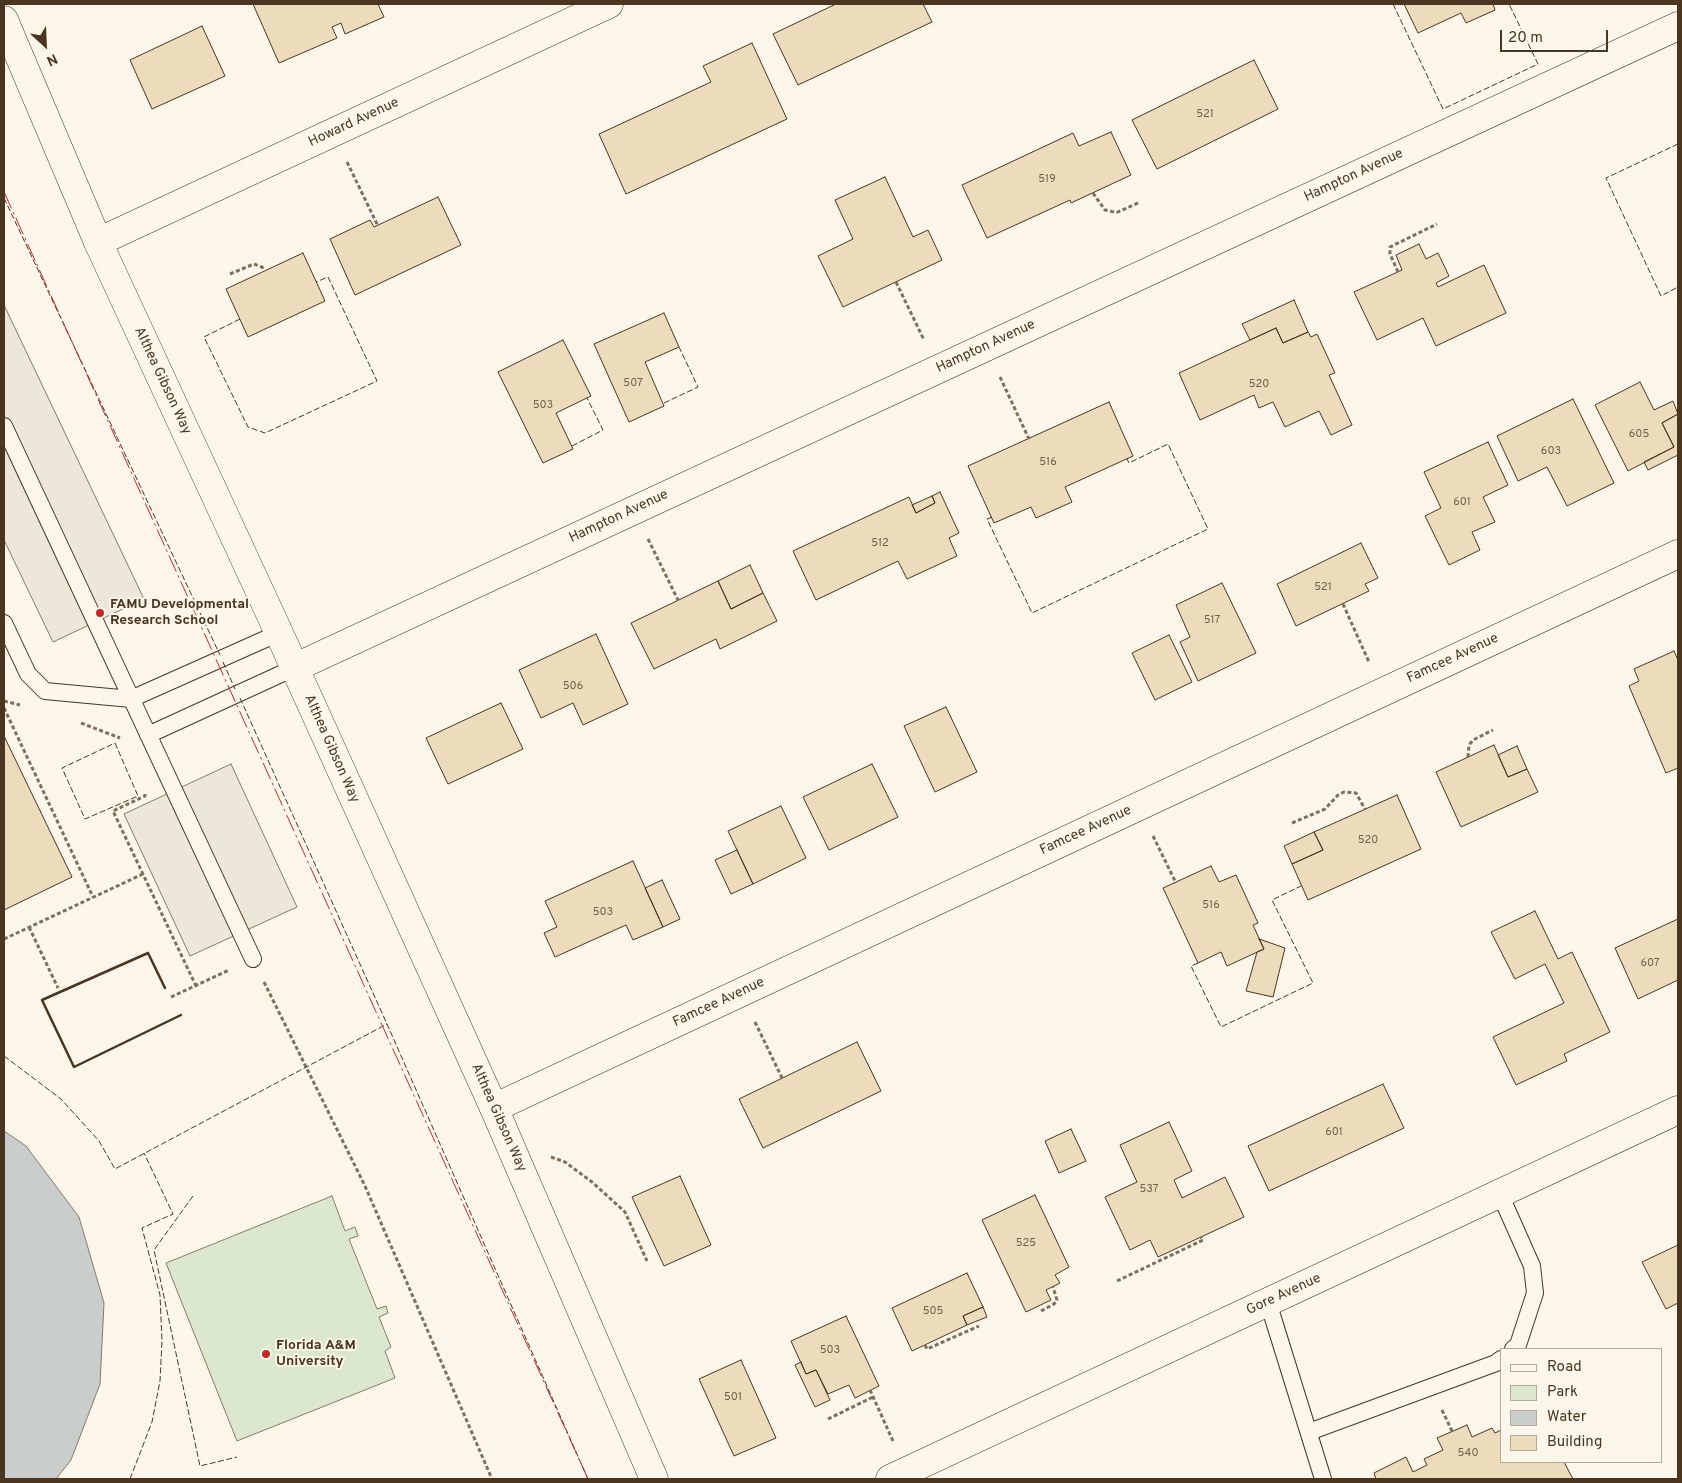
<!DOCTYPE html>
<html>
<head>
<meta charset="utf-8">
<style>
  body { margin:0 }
  #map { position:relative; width:1682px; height:1483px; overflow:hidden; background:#fbf6e9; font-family:Overpass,sans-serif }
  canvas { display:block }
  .frame { position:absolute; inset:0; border:5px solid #4a3520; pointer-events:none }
  .legend { position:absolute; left:1500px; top:1348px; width:162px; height:115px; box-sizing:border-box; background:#fbf6e9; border:1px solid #b4a999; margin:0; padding:6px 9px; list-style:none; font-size:15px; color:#4a3520 }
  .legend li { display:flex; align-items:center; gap:10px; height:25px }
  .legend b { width:25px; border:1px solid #b4a999 }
  .north { position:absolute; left:20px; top:20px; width:50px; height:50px; -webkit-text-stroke:4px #fbf6e9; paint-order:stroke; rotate:155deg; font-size:14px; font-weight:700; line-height:20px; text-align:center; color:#4a3520 }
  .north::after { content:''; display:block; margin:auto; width:18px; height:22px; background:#4a3520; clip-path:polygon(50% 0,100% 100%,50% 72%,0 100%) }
  .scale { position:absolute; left:1500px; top:30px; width:108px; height:22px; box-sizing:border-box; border:2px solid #4a3520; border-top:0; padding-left:6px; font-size:15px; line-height:18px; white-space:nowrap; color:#4a3520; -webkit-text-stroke:4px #fbf6e9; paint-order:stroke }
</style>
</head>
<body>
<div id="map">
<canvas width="1682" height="1483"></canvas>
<div class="frame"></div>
<ul class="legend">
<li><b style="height:6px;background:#fbf6e9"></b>Road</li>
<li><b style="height:14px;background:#dce7d0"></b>Park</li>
<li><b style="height:14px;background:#c9cecd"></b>Water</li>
<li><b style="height:14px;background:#ecdcbc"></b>Building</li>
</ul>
<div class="north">N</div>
<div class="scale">20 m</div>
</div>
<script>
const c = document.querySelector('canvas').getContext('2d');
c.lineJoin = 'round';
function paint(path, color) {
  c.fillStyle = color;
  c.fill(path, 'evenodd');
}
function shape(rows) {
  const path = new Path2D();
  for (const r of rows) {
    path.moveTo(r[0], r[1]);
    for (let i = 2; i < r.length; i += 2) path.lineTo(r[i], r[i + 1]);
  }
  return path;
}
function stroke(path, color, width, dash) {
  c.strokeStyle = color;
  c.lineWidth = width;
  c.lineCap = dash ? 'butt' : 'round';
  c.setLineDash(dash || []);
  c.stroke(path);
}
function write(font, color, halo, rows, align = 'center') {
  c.font = font + ' Overpass,sans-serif';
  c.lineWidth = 4;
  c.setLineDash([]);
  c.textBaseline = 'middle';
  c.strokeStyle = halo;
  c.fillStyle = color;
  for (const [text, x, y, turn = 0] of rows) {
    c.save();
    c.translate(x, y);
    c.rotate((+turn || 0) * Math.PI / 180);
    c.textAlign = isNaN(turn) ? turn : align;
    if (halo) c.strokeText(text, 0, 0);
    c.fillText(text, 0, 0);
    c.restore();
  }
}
const green = shape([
  [332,1196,345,1231,355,1227,358,1236,349,1239,377,1309,386,1306,388,1313,379,1317,391,1347,385,1351,395,1378,237,1441,166,1263,332,1196]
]);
paint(green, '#dce7d0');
stroke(green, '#887966', 1);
const parking = shape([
  [4,305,144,599,53,642,4,540,4,305],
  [231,764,297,907,190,956,124,814,231,764]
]);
paint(parking, '#ede7d9');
stroke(parking, '#887966', 1);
const water = shape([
  [4,1131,26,1146,79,1217,104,1303,100,1384,71,1460,56,1479,4,1479,4,1131]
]);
paint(water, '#c9cecd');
stroke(water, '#887966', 1);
const building = shape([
  [253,4,378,4,384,17,345,34,341,23,332,27,337,38,279,63,253,4],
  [836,4,923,4,932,22,798,85,773,34,836,4],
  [1404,4,1493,4,1495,10,1466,23,1461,13,1418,33,1404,4],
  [202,26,225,76,152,109,130,60,202,26],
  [752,43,787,119,626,194,599,134,711,82,703,66,752,43],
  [1254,60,1278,109,1157,169,1132,120,1254,60],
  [1111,132,1131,175,1071,203,1070,200,987,238,962,185,1073,133,1079,146,1111,132],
  [885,177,913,237,928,230,942,260,843,307,818,256,853,239,835,200,885,177],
  [438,197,461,245,355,295,330,239,370,220,374,227,438,197],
  [1419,244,1426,259,1438,253,1449,276,1436,283,1438,287,1484,265,1506,313,1436,346,1423,318,1377,340,1354,292,1402,270,1396,255,1419,244],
  [303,253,325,301,248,337,226,289,303,253],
  [1294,300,1308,332,1283,343,1276,328,1250,340,1242,324,1294,300],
  [664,313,679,347,645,362,664,406,629,422,594,344,664,313],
  [1276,328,1283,343,1308,332,1311,337,1317,334,1335,373,1329,375,1352,425,1331,435,1319,411,1285,427,1273,402,1259,408,1254,395,1200,420,1179,373,1276,328],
  [563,340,591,396,556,413,573,449,543,463,498,372,563,340],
  [1640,382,1654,410,1673,401,1678,414,1662,423,1674,447,1628,471,1595,405,1640,382],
  [1573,399,1614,483,1567,506,1547,467,1518,481,1497,436,1573,399],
  [1109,402,1133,456,1065,487,1072,502,1036,518,1031,507,994,523,968,466,1109,402],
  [1678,414,1678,455,1648,470,1644,462,1674,447,1662,423,1678,414],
  [1488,442,1508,485,1483,497,1495,522,1472,532,1480,550,1449,565,1425,516,1441,508,1424,472,1488,442],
  [940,492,959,533,949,538,957,556,907,579,898,561,816,600,793,551,909,497,916,513,935,503,932,496,940,492],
  [932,496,935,503,916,513,912,505,932,496],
  [1361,543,1378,578,1365,584,1369,591,1296,626,1277,584,1361,543],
  [750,565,763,593,731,609,718,581,750,565],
  [718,581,731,609,763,593,777,621,720,649,716,639,654,669,631,623,718,581],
  [1222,583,1256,653,1198,681,1180,642,1190,637,1176,605,1222,583],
  [596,634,628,704,583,725,573,703,541,718,519,670,596,634],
  [1169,635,1192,682,1155,700,1132,653,1169,635],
  [1674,651,1678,660,1678,768,1666,773,1629,686,1639,681,1634,669,1674,651],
  [501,703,523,749,448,784,426,738,501,703],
  [946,707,977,772,935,792,904,726,946,707],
  [4,736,72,877,4,910,4,736],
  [1494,745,1508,777,1527,769,1538,792,1461,827,1436,772,1494,745],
  [1517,746,1527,769,1508,777,1498,755,1517,746],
  [872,764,898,817,829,850,803,797,872,764],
  [1397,795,1421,849,1308,900,1292,864,1323,850,1314,832,1397,795],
  [781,806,806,858,753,884,728,831,781,806],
  [1314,832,1323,850,1292,864,1284,846,1314,832],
  [737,850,753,884,731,894,715,860,737,850],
  [633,861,663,927,633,940,626,925,555,957,544,933,557,927,545,901,633,861],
  [1211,866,1219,882,1236,875,1258,923,1253,925,1264,949,1227,966,1221,952,1198,963,1163,888,1211,866],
  [662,880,680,919,663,927,645,888,662,880],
  [1535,911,1558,959,1572,952,1610,1032,1564,1054,1567,1061,1516,1085,1493,1037,1564,1003,1545,964,1515,979,1491,932,1535,911],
  [1678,919,1678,980,1638,999,1615,948,1678,919],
  [1259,939,1285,948,1273,997,1246,991,1257,952,1264,949,1259,939],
  [857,1042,881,1091,763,1148,739,1099,857,1042],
  [1383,1084,1404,1128,1269,1191,1248,1146,1383,1084],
  [1169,1122,1192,1171,1174,1180,1182,1198,1225,1177,1244,1217,1158,1257,1150,1240,1130,1250,1105,1197,1137,1182,1120,1145,1169,1122],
  [1071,1129,1086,1161,1059,1173,1045,1141,1071,1129],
  [680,1176,711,1245,664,1266,632,1197,680,1176],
  [1035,1195,1069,1267,1055,1275,1060,1283,1046,1290,1051,1300,1026,1312,982,1220,1035,1195],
  [1678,1245,1678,1303,1666,1309,1642,1262,1678,1245],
  [967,1273,983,1307,963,1316,967,1325,912,1351,892,1308,967,1273],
  [983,1307,987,1317,967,1325,963,1316,983,1307],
  [846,1316,879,1386,855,1398,849,1385,828,1394,816,1370,806,1374,791,1341,846,1316],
  [741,1360,776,1438,734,1456,699,1379,741,1360],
  [801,1362,806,1374,816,1370,830,1400,815,1407,795,1365,801,1362],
  [1467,1425,1472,1437,1492,1428,1495,1433,1501,1430,1501,1462,1564,1462,1573,1479,1376,1479,1374,1473,1406,1457,1413,1472,1427,1465,1424,1459,1443,1450,1437,1438,1467,1425]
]);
paint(building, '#ecdcbc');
stroke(building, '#4a3520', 1);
const service = shape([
  [4,426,253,959],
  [4,623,28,674,45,691,131,699,279,633],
  [148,735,294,668],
  [1500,1194,1532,1266,1535,1293,1518,1345,1513,1349],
  [1268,1302,1323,1479],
  [1309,1432,1496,1363,1501,1359]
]);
const minor = shape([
  [98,242,609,4],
  [294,668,1678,26],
  [494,1108,1678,554],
  [890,1479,1678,1110]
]);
const tertiary = shape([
  [4,20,98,242,279,633,494,1108,654,1479]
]);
stroke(service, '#4a3520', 18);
stroke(minor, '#4a3520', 29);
stroke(tertiary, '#4a3520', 29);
stroke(shape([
  [347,162,378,226],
  [1093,193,1105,210,1114,212,1118,212,1140,202],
  [1398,272,1390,254,1390,247,1437,224],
  [230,274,254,264,262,267,265,271],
  [896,282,924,340],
  [1000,377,1029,439],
  [648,539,678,600],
  [1343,604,1369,662],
  [4,701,20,705],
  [4,708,93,897],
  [81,723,120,738],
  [1468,757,1469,745,1473,740,1493,730],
  [145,794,145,796,113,811,196,986],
  [1292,823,1325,809,1338,795,1344,792,1356,793,1365,809],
  [1153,836,1176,883],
  [29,927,58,988],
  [4,939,143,874],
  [264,982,365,1186,492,1479],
  [171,997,229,970],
  [755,1022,782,1078],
  [551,1157,565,1162,592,1182,625,1212,647,1261],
  [1117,1281,1203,1240,1201,1237],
  [1041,1311,1054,1304,1057,1300,1053,1287],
  [925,1345,927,1349,979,1326],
  [870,1390,893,1441],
  [1442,1410,1452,1431],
  [828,1419,873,1397]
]), '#7f6f5c', 3, [4, 2.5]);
stroke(service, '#fbf6e9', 16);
stroke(minor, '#fbf6e9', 28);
stroke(tertiary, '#fbf6e9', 28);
stroke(shape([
  [1393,4,1443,109,1538,64,1509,4],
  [1678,144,1606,178,1661,296,1678,287],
  [4,198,220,655],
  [240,319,204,337,248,427,265,433,377,381,328,277,316,282],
  [664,403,698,387,679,347],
  [572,446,603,430,587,398],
  [992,517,987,519,1032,613,1208,529,1168,444,1129,463,1127,459],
  [223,662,235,689],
  [240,698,387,1024,588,1479],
  [115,743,138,796,85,819,62,768,115,743],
  [1198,963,1191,966,1221,1027,1313,983,1272,900,1301,886],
  [4,1056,61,1099,99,1141,115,1169,387,1024],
  [193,1196,154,1250,200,1466,237,1457],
  [130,1479,152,1422,160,1381,162,1341,160,1295,142,1228,173,1214,144,1153]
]), '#4a3520', 1, [6, 2.5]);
stroke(shape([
  [165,988,148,953,42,1000,74,1067,181,1015]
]), '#4a3520', 2.5);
stroke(shape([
  [4,192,588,1479]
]), '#c62828', 1, [18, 4, 2.5, 4]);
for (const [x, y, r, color] of [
  [100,613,5,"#c62828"],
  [266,1354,5,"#c62828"]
]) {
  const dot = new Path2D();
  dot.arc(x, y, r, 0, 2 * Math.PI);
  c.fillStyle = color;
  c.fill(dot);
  stroke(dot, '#fbf6e9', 2);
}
write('11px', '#725f47', null, [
  ["521",1205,115],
  ["519",1047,180],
  ["507",633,384],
  ["520",1259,385],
  ["503",543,406],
  ["605",1639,435],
  ["603",1551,452],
  ["516",1048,463],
  ["601",1462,503],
  ["512",880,544],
  ["521",1323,588],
  ["517",1212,621],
  ["506",573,687],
  ["520",1368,841],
  ["516",1211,906],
  ["503",603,913],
  ["607",1650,964],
  ["601",1334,1133],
  ["537",1149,1190],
  ["525",1026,1244],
  ["505",933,1312],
  ["503",830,1351],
  ["501",733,1398],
  ["540",1468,1454]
]);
write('14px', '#4a3520', '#fbf6e9', [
  ["Howard Avenue",354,123,-25],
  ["Hampton Avenue",1354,176,-25],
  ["Hampton Avenue",986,347,-25],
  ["Althea Gibson Way",162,381,65],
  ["Hampton Avenue",619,517,-25],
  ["Famcee Avenue",1453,659,-25],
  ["Althea Gibson Way",331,749,66],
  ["Famcee Avenue",1086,831,-25],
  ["Famcee Avenue",719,1003,-25],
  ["Althea Gibson Way",498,1118,66],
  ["Gore Avenue",1284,1295,-25]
]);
write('bold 14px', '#4a3520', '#fbf6e9', [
  ["FAMU Developmental",110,605],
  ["Research School",110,621],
  ["Florida A&M",276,1346],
  ["University",276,1362]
], 'left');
</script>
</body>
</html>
